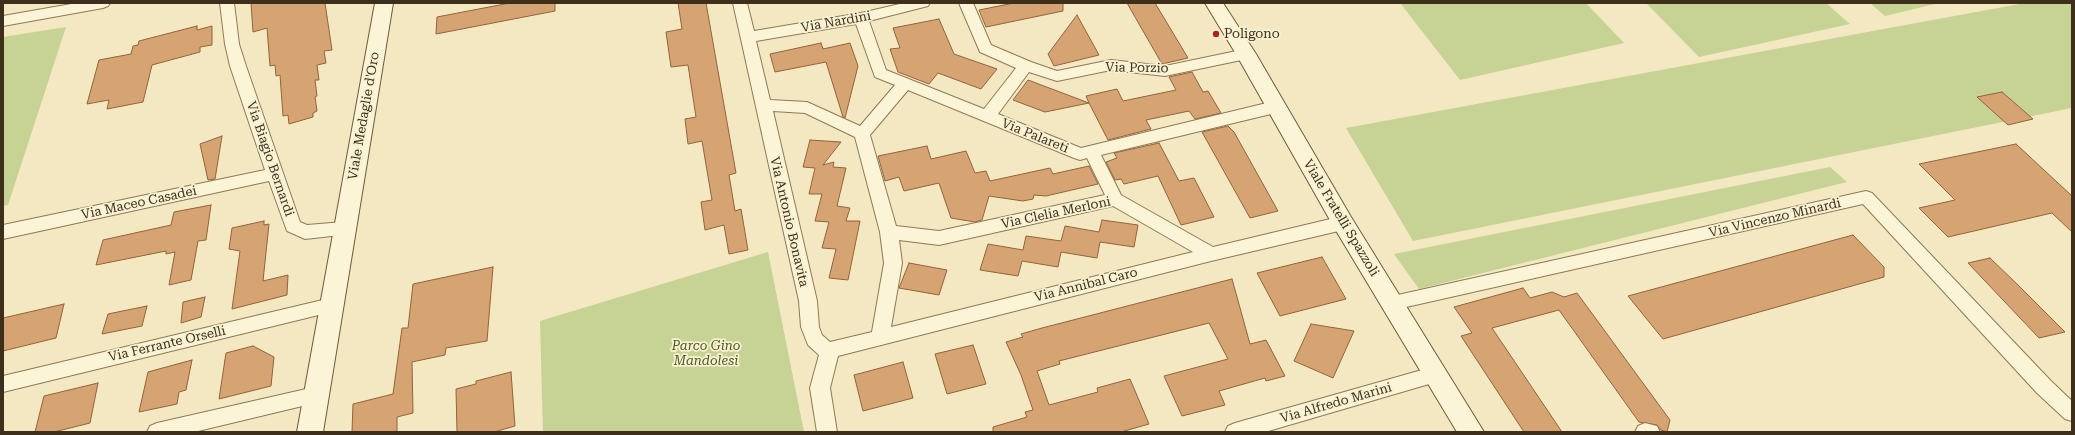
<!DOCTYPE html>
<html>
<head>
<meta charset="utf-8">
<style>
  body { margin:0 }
  #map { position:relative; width:2075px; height:435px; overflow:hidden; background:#f3e8c1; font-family:"Roboto Serif",serif }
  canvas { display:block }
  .frame { position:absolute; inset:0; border:4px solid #3d2f1c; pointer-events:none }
</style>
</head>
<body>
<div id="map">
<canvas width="2075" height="435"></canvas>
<div class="frame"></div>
</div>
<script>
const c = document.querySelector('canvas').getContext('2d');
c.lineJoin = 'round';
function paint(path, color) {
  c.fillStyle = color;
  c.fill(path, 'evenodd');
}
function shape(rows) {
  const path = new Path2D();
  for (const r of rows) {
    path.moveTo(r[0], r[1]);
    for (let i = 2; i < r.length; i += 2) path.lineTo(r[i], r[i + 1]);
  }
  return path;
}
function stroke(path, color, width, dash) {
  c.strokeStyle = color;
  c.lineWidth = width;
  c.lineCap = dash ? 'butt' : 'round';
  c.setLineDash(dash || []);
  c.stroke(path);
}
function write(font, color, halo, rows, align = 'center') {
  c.font = font + ' "Roboto Serif",serif';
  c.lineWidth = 3.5;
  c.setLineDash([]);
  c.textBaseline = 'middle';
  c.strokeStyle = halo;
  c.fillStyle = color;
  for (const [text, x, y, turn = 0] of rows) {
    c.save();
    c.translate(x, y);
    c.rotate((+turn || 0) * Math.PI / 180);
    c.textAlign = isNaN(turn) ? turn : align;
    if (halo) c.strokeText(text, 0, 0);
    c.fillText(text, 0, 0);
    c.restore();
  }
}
paint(shape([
  [1400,3,1586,3,1624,43,1460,80],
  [1646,3,1826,3,1850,24,1699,57],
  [1870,3,1939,3,1885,16],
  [2025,3,2072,4,2072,108,1413,241,1346,128],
  [66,27,8,205,3,206,3,37],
  [1830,167,1847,182,1419,289,1394,254],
  [768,252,804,432,543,432,540,321]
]), '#c6d394');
const building = shape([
  [251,3,325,3,332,50,324,51,326,63,317,65,319,80,315,80,317,96,315,97,317,111,313,113,313,117,289,124,288,115,283,116,280,75,276,76,275,65,270,66,267,28,253,32,251,3],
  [510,3,555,3,555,11,436,34,437,17,510,3],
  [678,3,706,3,736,173,729,175,735,211,741,209,748,250,729,254,724,225,705,230,701,202,712,200,702,141,688,144,685,119,696,117,688,65,671,67,666,32,682,29,678,3],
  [1014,3,1063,3,1063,11,986,27,979,10,1014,3],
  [1127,3,1155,3,1188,58,1162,64,1127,3],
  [1077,15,1099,55,1054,66,1048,54,1077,15],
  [939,19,954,54,997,69,981,89,938,73,929,84,898,72,890,49,900,48,893,28,939,19],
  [197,26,197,30,212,26,212,45,200,47,200,52,152,65,143,102,107,109,109,100,87,104,99,60,131,54,133,46,138,45,139,41,197,26],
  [821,43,823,49,850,43,858,66,845,118,843,117,826,62,775,72,770,54,821,43],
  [1192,72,1203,92,1208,91,1221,113,1195,119,1189,111,1146,120,1151,129,1108,140,1089,103,1045,112,1013,100,1028,80,1089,103,1086,96,1117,89,1123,101,1176,90,1169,77,1192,72],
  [2002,92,2033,119,2008,125,1977,97,2002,92],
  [1228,126,1234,132,1278,211,1250,218,1202,132,1228,126],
  [222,136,215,179,208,180,200,144,222,136],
  [810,140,841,142,823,165,834,162,833,167,846,168,837,206,850,208,846,221,860,221,848,280,829,278,836,249,822,248,829,222,815,221,822,194,809,194,815,168,803,167,810,140],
  [1159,143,1179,181,1194,178,1214,217,1181,225,1158,176,1124,184,1121,179,1115,180,1106,162,1117,158,1114,153,1159,143],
  [2016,144,2072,196,2072,232,2052,213,1948,237,1919,208,1955,200,1919,164,2016,144],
  [927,146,931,159,966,151,975,173,986,171,990,181,1050,168,1053,174,1089,166,1098,184,1046,196,1034,195,1033,199,1023,201,989,196,982,220,975,222,951,218,939,183,904,191,899,177,885,181,878,156,927,146],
  [211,205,206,240,198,241,191,280,169,285,175,252,166,254,166,251,96,265,103,240,171,225,174,212,211,205],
  [1102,220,1138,225,1134,247,1100,242,1097,258,1061,252,1058,267,1022,261,1018,276,980,270,988,244,1023,250,1026,236,1061,241,1065,226,1099,232,1102,220],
  [264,221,264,225,269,224,263,281,288,275,287,295,232,309,240,251,229,249,232,228,264,221],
  [1853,235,1884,267,1884,277,1663,339,1628,296,1853,235],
  [1322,257,1346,299,1280,316,1257,273,1322,257],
  [1990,258,2018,285,2065,332,2039,338,1968,263,1990,258],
  [909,263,947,270,939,295,899,288,909,263],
  [493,267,487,341,446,348,445,355,412,362,413,413,397,417,397,432,352,432,353,404,393,394,402,328,408,328,413,284,493,267],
  [1232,279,1250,344,1266,340,1285,376,1266,381,1265,378,1219,391,1225,405,1182,416,1164,376,1228,359,1209,323,1059,361,1060,364,1037,371,1049,405,1098,392,1097,388,1130,379,1149,424,1121,432,993,432,993,427,1027,417,1025,412,1033,410,1021,375,1006,342,1023,337,1021,334,1042,328,1232,279],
  [1523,288,1530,298,1552,292,1564,297,1577,293,1670,420,1667,432,1661,430,1657,425,1639,422,1559,310,1492,328,1562,432,1524,432,1461,336,1472,333,1454,307,1523,288],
  [205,297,201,317,181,323,183,302,205,297],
  [64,304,56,338,3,351,3,318,64,304],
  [147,306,142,326,102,334,108,314,147,306],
  [1311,324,1354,331,1333,378,1294,361,1311,324],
  [973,345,986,384,947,394,935,354,973,345],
  [253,346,274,357,271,386,219,399,226,353,253,346],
  [192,360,186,390,179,392,177,404,139,412,148,372,192,360],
  [903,362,913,398,863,411,854,375,903,362],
  [511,372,515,426,494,432,457,432,456,389,476,384,476,381,511,372],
  [98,383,90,423,54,432,35,432,44,396,98,383]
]);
paint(building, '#d6a473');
stroke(building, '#916339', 1);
const street = shape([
  [77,3,110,3,108,6,103,8,3,26,3,16,77,3],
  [220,3,234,3,239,44,246,66,300,222,307,225,344,222,350,224,353,229,350,234,305,239,287,231,269,181,3,239,3,225,265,170,230,66,225,44,220,3],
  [733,3,747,3,754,31,861,13,904,3,930,3,928,6,869,21,886,70,984,109,1016,68,980,52,959,3,973,3,991,45,1031,62,1057,71,1111,60,1165,66,1246,49,1251,50,1253,54,1251,58,1165,76,1111,70,1057,81,1029,72,998,114,1081,148,1275,101,1281,103,1283,107,1281,111,1275,113,1101,155,1121,195,1213,247,1343,216,1349,218,1352,223,1349,228,1343,230,1211,261,838,356,830,388,837,432,817,432,810,388,819,355,808,345,801,327,799,301,733,3],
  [856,24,875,77,895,85,860,126,807,102,770,100,756,41,856,24],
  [908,90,1074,158,1080,160,1087,158,1105,195,939,231,896,226,870,135,908,90],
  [773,111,805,113,855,137,880,232,884,263,872,332,830,342,822,335,819,327,817,301,773,111],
  [1113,206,1193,252,891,327,902,263,899,240,939,245,1113,206],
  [1866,191,1872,193,2051,381,2072,401,2072,421,2065,419,2037,393,1863,204,1393,310,1387,308,1384,303,1387,298,1393,296,1866,191],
  [331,298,337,300,340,305,337,310,331,312,3,392,3,376,331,298],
  [1436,366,1443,368,1445,374,1443,380,1436,382,1265,432,1225,432,1228,426,1235,423,1436,366],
  [315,387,322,389,325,395,322,401,315,403,194,432,147,432,150,426,157,423,315,387],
  [1645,423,1657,426,1660,432,1635,432,1638,426,1645,423]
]);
const secondary = shape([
  [375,3,393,3,323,432,297,432,375,3],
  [1205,3,1223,3,1256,54,1351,217,1484,432,1457,432,1335,229,1236,54,1205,3]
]);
stroke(street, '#8f7956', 2);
stroke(secondary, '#715a3a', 2);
paint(street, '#fcf4d6');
paint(secondary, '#fcf4d6');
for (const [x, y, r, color] of [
  [1216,34,4,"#a5291f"]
]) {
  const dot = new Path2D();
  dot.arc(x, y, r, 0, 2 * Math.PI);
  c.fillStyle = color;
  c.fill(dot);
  stroke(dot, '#f9f1d2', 1.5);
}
write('13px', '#3d2f1c', '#f9f1d2', [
  ["Via Nardini",836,22,-10],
  ["Via Porzio",1137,68,1],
  ["Viale Medaglie d'Oro",364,116,-80],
  ["Via Palareti",1035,136,22],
  ["Via Biagio Bernardi",270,159,71],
  ["Via Maceo Casadei",139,203,-12],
  ["Via Clelia Merloni",1056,213,-12],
  ["Viale Fratelli Spazzoli",1341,218,59],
  ["Via Vincenzo Minardi",1775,218,-13],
  ["Via Antonio Bonavita",789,222,77],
  ["Via Annibal Caro",1086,285,-14],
  ["Via Ferrante Orselli",167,344,-13],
  ["Via Alfredo Marini",1336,403,-16]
]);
write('13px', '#3d2f1c', '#f9f1d2', [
  ["Poligono",1224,34]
], 'left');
write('italic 13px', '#485c20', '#f9f1d2', [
  ["Parco Gino",706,346],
  ["Mandolesi",706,361]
]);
</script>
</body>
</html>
